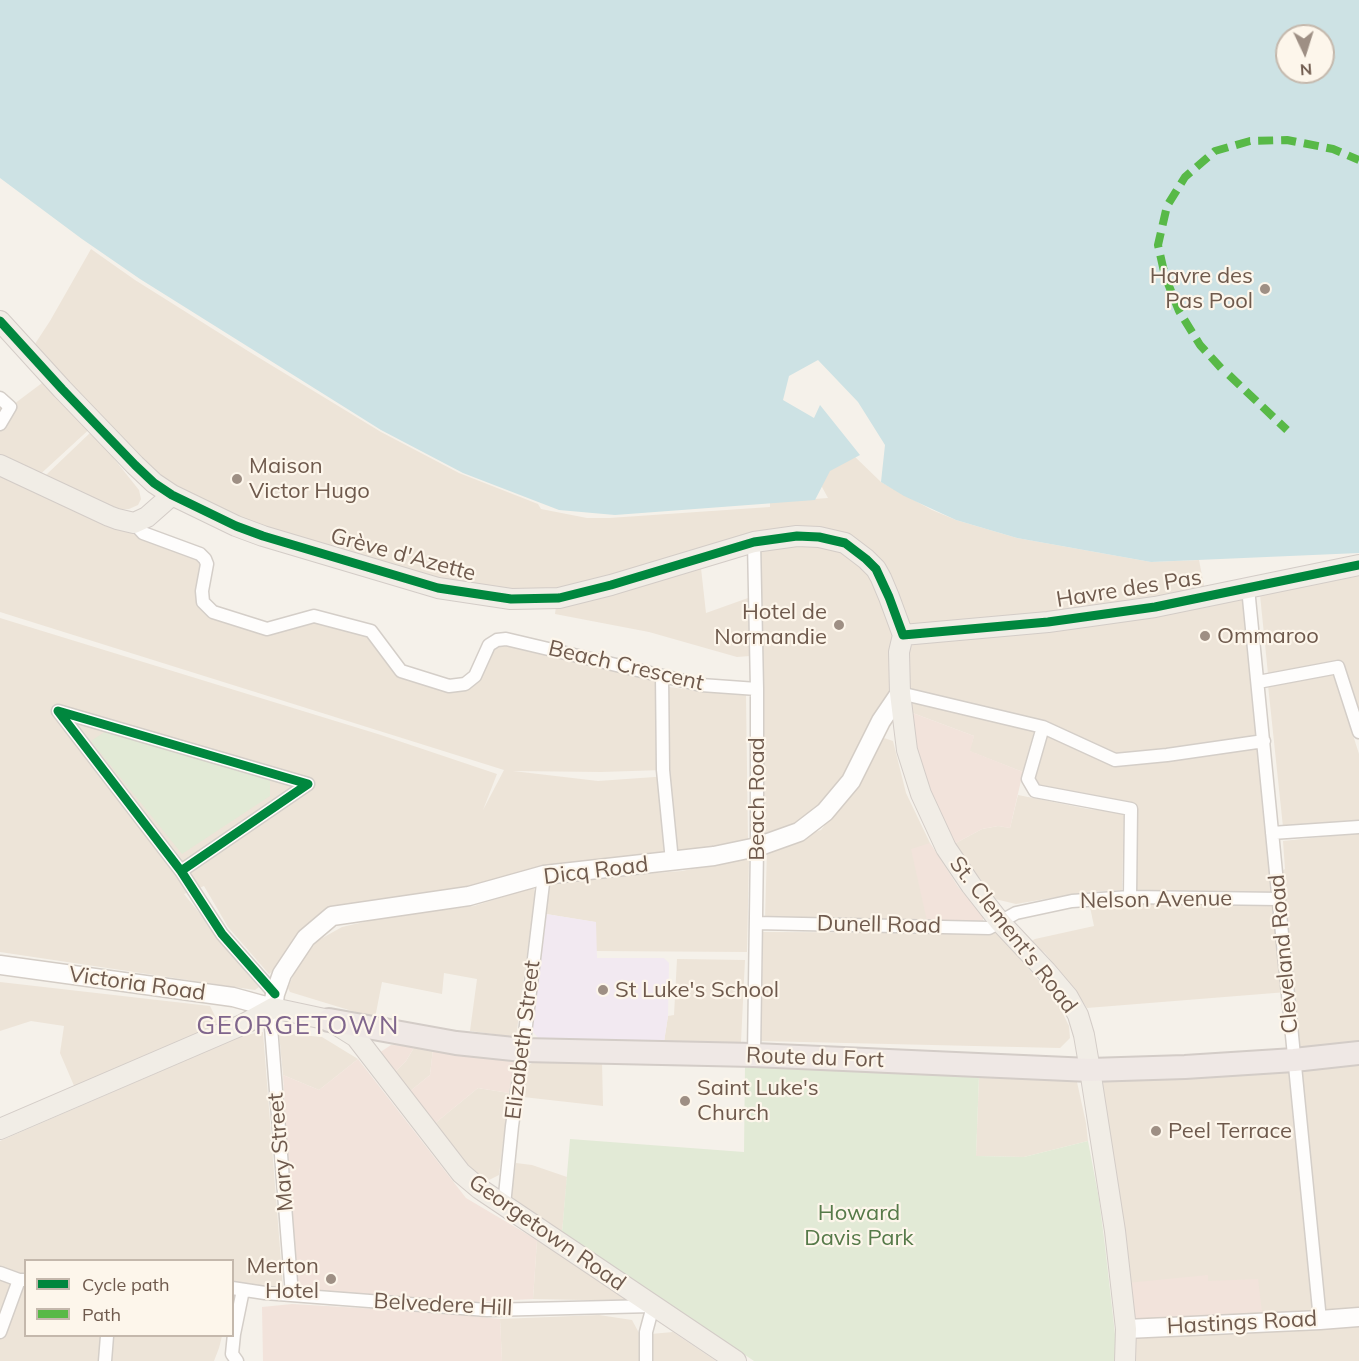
<!DOCTYPE html>
<html>
<head>
<meta charset="utf-8">
<style>
  body { margin:0 }
  #map { position:relative; width:1359px; height:1361px; overflow:hidden; background:#f5f1ea; font-family:Mulish,sans-serif }
  canvas { display:block }
  .legend { position:absolute; left:24px; top:1259px; width:210px; height:78px; box-sizing:border-box; background:#fdf6eb; border:2px solid #c4b8ac; margin:0; padding:8px 10px; list-style:none; font-size:18px; color:#6f5a4d }
  .legend li { display:flex; align-items:center; gap:12px; height:30px }
  .legend b { width:30px; border:2px solid #c4b8ac }
  .north { position:absolute; left:1275px; top:24px; width:60px; height:60px; box-sizing:border-box; background:#fdf6eb; border:2px solid #c4b8ac; border-radius:50%; rotate:176deg; font-size:16px; font-weight:700; line-height:24px; text-align:center; color:#6f5a4d }
  .north::after { content:''; display:block; margin:auto; width:21px; height:27px; background:#9e8f84; clip-path:polygon(50% 0,100% 100%,50% 72%,0 100%) }
</style>
</head>
<body>
<div id="map">
<canvas width="1359" height="1361"></canvas>
<ul class="legend">
<li><b style="height:8px;background:#00873e"></b>Cycle path</li>
<li><b style="height:8px;background:#58b947"></b>Path</li>
</ul>
<div class="north">N</div>
</div>
<script>
const c = document.querySelector('canvas').getContext('2d');
c.lineJoin = 'round';
function paint(path, color) {
  c.fillStyle = color;
  c.fill(path, 'evenodd');
}
function shape(rows) {
  const path = new Path2D();
  for (const r of rows) {
    path.moveTo(r[0], r[1]);
    for (let i = 2; i < r.length; i += 2) path.lineTo(r[i], r[i + 1]);
  }
  return path;
}
function stroke(path, color, width, dash) {
  c.strokeStyle = color;
  c.lineWidth = width;
  c.lineCap = dash ? 'butt' : 'round';
  c.setLineDash(dash || []);
  c.stroke(path);
}
function write(font, color, halo, rows, align = 'center') {
  c.font = font + ' Mulish,sans-serif';
  c.lineWidth = 4.5;
  c.setLineDash([]);
  c.textBaseline = 'middle';
  c.strokeStyle = halo;
  c.fillStyle = color;
  for (const [text, x, y, turn = 0] of rows) {
    c.save();
    c.translate(x, y);
    c.rotate((+turn || 0) * Math.PI / 180);
    c.textAlign = isNaN(turn) ? turn : align;
    if (halo) c.strokeText(text, 0, 0);
    c.fillText(text, 0, 0);
    c.restore();
  }
}
paint(shape([
  [91,249,135,280,248,351,381,432,459,473,538,504,541,509,587,518,609,518,770,507,770,502,828,498,816,476,852,454,881,482,932,510,956,520,1017,538,1151,562,1199,560,1206,596,1248,588,1277,874,1285,869,1283,841,1359,833,1359,1361,1125,1361,1090,1070,1294,1060,1287,992,1087,1008,1074,989,1045,953,1030,942,1035,939,1094,926,1090,907,1109,907,1116,898,1130,898,1131,809,1035,791,1028,779,1042,727,900,693,825,812,757,847,754,543,717,553,511,599,193,506,95,424,34,480,200,554,203,602,267,629,314,616,371,631,401,671,465,684,497,640,662,676,663,770,601,772,513,771,598,781,669,776,669,687,706,692,746,695,748,842,492,883,331,912,281,965,269,974,228,927,204,886,184,894,259,987,255,990,0,952,0,618,381,735,497,774,483,810,504,770,0,612,0,398,10,407,50,377,29,353,50,321],
  [92,431,139,490,141,499,138,505,129,509,118,510,46,475],
  [701,568,706,613,748,598,750,656,737,657,649,632,555,614,556,606,585,602,604,595],
  [1359,576,1359,711,1342,661,1268,674,1260,595],
  [1333,672,1359,754,1359,820,1283,827,1268,685],
  [910,702,1023,727,1034,732,1023,772,969,751,974,736,910,712],
  [881,737,893,741,906,793,930,843,958,887,983,915,983,922,765,919,767,850,821,830,854,788],
  [1018,795,1088,809,1124,812,1122,890,1086,892,1016,904,995,899,954,844,982,829,998,826,1010,828],
  [749,857,747,952,596,951,595,922,546,914,549,881,682,871],
  [528,889,534,889,535,894,516,1037,470,1031,477,979,444,973,442,994,382,982,375,1018,290,992,288,988,296,969,317,941,342,927,386,917,474,906],
  [763,932,997,933,1056,1000,1069,1026,1070,1038,1060,1048,761,1041],
  [677,959,745,960,741,1042,664,1042,668,1016,674,1015],
  [0,982,210,1006,220,1026,75,1088,60,1053,64,1026,31,1021,0,1031],
  [263,1032,283,1287,258,1287,233,1283,232,1260,26,1260,25,1275,0,1266,0,1141,244,1035],
  [279,1033,322,1037,358,1059,319,1090,283,1075],
  [415,1046,433,1049,430,1075,409,1092,394,1073,406,1061],
  [536,1060,602,1061,603,1106,523,1097,529,1065],
  [979,1075,1077,1082,1086,1123,1088,1141,1024,1157,976,1156],
  [478,1088,509,1093,499,1175,489,1180,477,1175,457,1157,433,1125],
  [516,1163,532,1165,567,1177,562,1233,511,1197],
  [537,1240,632,1301,533,1299],
  [0,1280,25,1286,26,1336,222,1336,219,1348,214,1361,0,1361],
  [599,1315,632,1320,639,1333,640,1361,502,1361,500,1319],
  [673,1332,716,1361,652,1361,651,1334]
]), '#ede4d8');
paint(shape([
  [910,712,974,736,970,751,1023,772,1010,828,998,826,982,829,954,844,930,801,915,752],
  [930,843,958,887,983,915,983,922,927,921,911,849],
  [391,1045,415,1046,406,1061,394,1073,379,1053],
  [433,1049,515,1057,509,1093,478,1088,433,1125,409,1092,430,1075],
  [358,1059,466,1198,537,1240,533,1299,472,1302,296,1289,283,1075,319,1090],
  [1208,1275,1208,1281,1258,1279,1262,1312,1131,1321,1127,1283],
  [292,1304,446,1313,500,1319,502,1361,263,1361,262,1307]
]), '#f2e3db');
paint(shape([
  [546,914,596,922,597,958,664,958,669,963,668,1016,664,1042,540,1040,532,1031]
]), '#f2e9f1');
paint(shape([
  [106,731,270,779,270,796,182,854,91,741],
  [745,1065,979,1075,976,1156,1024,1157,1088,1141,1099,1199,1105,1246,1116,1343,1115,1361,754,1361,562,1233,570,1139,744,1152]
]), '#e2ead6');
paint(shape([
  [0,0,1359,0,1359,553,1151,562,1017,538,956,520,904,496,881,482,885,445,858,402,818,360,789,376,783,400,814,418,820,405,860,455,830,471,815,500,615,515,559,510,463,473,381,430,140,279,82,239,0,178],
  [1287,36,1323,36,1323,72,1287,72]
]), '#cde2e4');
const street = shape([
  [0,398,10,407,0,424],
  [134,523,143,533,200,554,205,559,207,564,202,591,203,602,213,612,267,629,314,616,371,631,401,671,449,686,465,684,475,676,489,645,497,640,506,639,701,685,757,689],
  [1248,588,1320,1320],
  [662,676,663,770,672,861],
  [1258,682,1338,667,1359,732],
  [900,693,1043,727,1115,760,1167,755,1264,741],
  [1043,727,1028,779,1035,791,1131,809,1130,897],
  [1272,833,1359,827],
  [181,871,308,784,58,711,181,871,222,934,275,994],
  [756,923,989,928,1016,913,1072,901,1130,897,1279,899],
  [273,1008,271,1027,292,1295],
  [754,1055,757,847,757,689,754,542],
  [504,1205,512,1126,523,1050,544,875],
  [0,1273,19,1280,25,1280],
  [232,1288,265,1293,487,1310,653,1306,646,1332,646,1361],
  [0,1332,19,1280],
  [105,1361,107,1336],
  [237,1361,232,1354,234,1334,243,1290]
]);
const secondary = shape([
  [0,965,233,997,273,1008,275,994,282,974,306,938,332,916,469,896,544,875,714,856,757,847,799,832,825,812,851,781,881,721,900,693],
  [1126,1329,1320,1320,1359,1317]
]);
const primary = shape([
  [0,321,62,389,135,465,154,483,172,495,236,526,263,536,438,588,511,599,559,598,611,585,754,542,797,536,819,537,845,543,866,559,876,569,881,578,889,597,903,635,899,652,900,693,907,750,921,794,946,848,971,885,1000,922,1046,971,1068,997,1078,1015,1084,1035,1090,1070,1115,1231,1126,1329,1125,1361],
  [0,465,109,516,117,519,134,523,147,517,172,495],
  [903,635,1048,622,1155,607,1359,565],
  [0,1129,244,1024,273,1008,329,1020,356,1037,461,1173,480,1189,736,1361]
]);
const highway = shape([
  [329,1020,456,1043,523,1050,754,1055,1090,1070,1185,1067,1294,1060,1359,1053]
]);
stroke(street, '#d4cec8', 15);
stroke(secondary, '#d4cdc6', 21);
stroke(primary, '#d3ccc7', 22);
stroke(highway, '#d3ccc7', 26);
stroke(street, '#fefdfc', 12);
stroke(secondary, '#fefdfc', 18);
stroke(primary, '#f1ede6', 20);
stroke(highway, '#efe8e5', 22);
stroke(shape([
  [1221,368,1200,345,1179,311,1165,276,1158,245,1167,206,1185,177,1215,151,1250,141,1287,140,1333,149,1359,160],
  [1229,375,1287,430]
]), '#58b947', 8, [15, 8]);
stroke(shape([
  [0,321,62,389,135,465,154,483,172,495,236,526,263,536,438,588,511,599,559,598,611,585,754,542,797,536,819,537,845,543,866,559,876,569,889,597,903,635,1048,622,1155,607,1359,565],
  [181,871,308,784,58,711,181,871,222,934,275,994]
]), '#00873e', 9);
for (const [x, y, r, color] of [
  [1265,289,6,"#9e8f84"],
  [237,479,6,"#9e8f84"],
  [839,625,6,"#9e8f84"],
  [1205,636,6,"#9e8f84"],
  [603,990,6,"#9e8f84"],
  [685,1101,6,"#9e8f84"],
  [1156,1131,6,"#9e8f84"],
  [331,1279,6,"#9e8f84"]
]) {
  const dot = new Path2D();
  dot.arc(x, y, r, 0, 2 * Math.PI);
  c.fillStyle = color;
  c.fill(dot);
  stroke(dot, '#fdf6eb', 2);
}
write('22px', '#6f5a4d', '#fdf6eb', [
  ["Havre des",1253,276,"right"],
  ["Pas Pool",1253,301,"right"],
  ["Maison",249,466],
  ["Victor Hugo",249,491],
  ["Hotel de",827,612,"right"],
  ["Normandie",827,637,"right"],
  ["Ommaroo",1217,636],
  ["St Luke's School",615,990],
  ["Saint Luke's",697,1088],
  ["Church",697,1113],
  ["Peel Terrace",1168,1131],
  ["Merton",319,1266,"right"],
  ["Hotel",319,1291,"right"]
], 'left');
write('22px', '#6f5a4d', '#fdf6eb', [
  ["Grève d'Azette",403,555,15],
  ["Havre des Pas",1129,589,-9],
  ["Beach Crescent",626,666,13],
  ["Beach Road",757,799,-90],
  ["Dicq Road",596,871,-7],
  ["Nelson Avenue",1156,900,-1],
  ["Dunell Road",879,925,1],
  ["St. Clement's Road",1013,935,52],
  ["Cleveland Road",1284,954,-95],
  ["Victoria Road",137,984,8],
  ["Elizabeth Street",523,1040,-83],
  ["Route du Fort",815,1058,2],
  ["Mary Street",281,1152,-95],
  ["Georgetown Road",547,1233,35],
  ["Belvedere Hill",443,1305,3],
  ["Hastings Road",1242,1323,-3]
]);
write('22px', '#567a49', '#fdf6eb', [
  ["Howard",859,1213],
  ["Davis Park",859,1238]
]);
c.letterSpacing = '1.5px';
write('26px', '#7f658c', '#fdf6eb', [
  ["GEORGETOWN",298,1026]
]);
c.letterSpacing = '0px';
</script>
</body>
</html>
